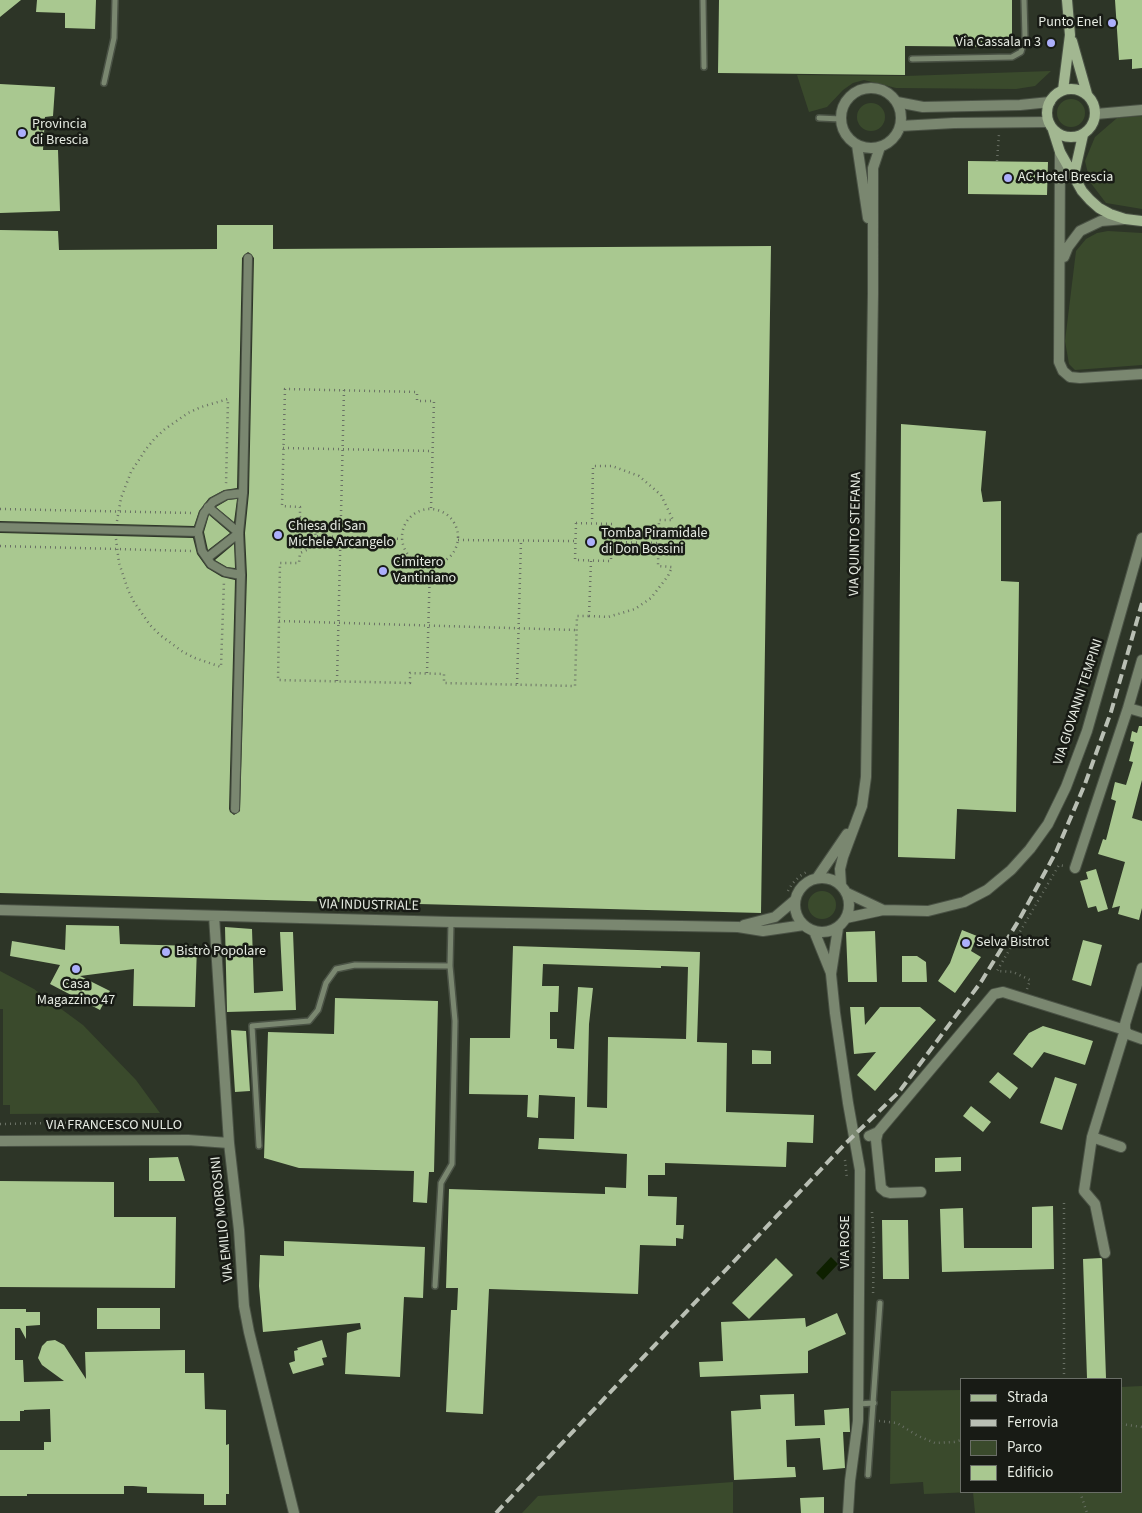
<!DOCTYPE html>
<html>
<head>
<meta charset="utf-8">
<style>
  body { margin:0 }
  #map { position:relative; width:1142px; height:1513px; overflow:hidden; background:#2d3527; font-family:"Source Sans 3",sans-serif }
  canvas { display:block }
  .legend { position:absolute; left:960px; top:1378px; width:162px; height:115px; box-sizing:border-box; background:#181b15; border:1px solid #6a6e67; margin:0; padding:6px 9px; list-style:none; font-size:15px; color:#e5eae1 }
  .legend li { display:flex; align-items:center; gap:10px; height:25px }
  .legend b { width:25px; border:1px solid #6a6e67 }
</style>
</head>
<body>
<div id="map">
<canvas width="1142" height="1513"></canvas>
<ul class="legend">
<li><b style="height:6px;background:#a2b791"></b>Strada</li>
<li><b style="height:6px;background:#b9bfb4"></b>Ferrovia</li>
<li><b style="height:14px;background:#3a4a2c"></b>Parco</li>
<li><b style="height:14px;background:#a9c890"></b>Edificio</li>
</ul>
</div>
<script>
const c = document.querySelector('canvas').getContext('2d');
c.lineJoin = 'round';
function paint(path, color) {
  c.fillStyle = color;
  c.fill(path, 'evenodd');
}
function shape(rows) {
  const path = new Path2D();
  for (const r of rows) {
    if (r.length === 3) {
      path.moveTo(r[0] + r[2], r[1]);
      path.arc(r[0], r[1], r[2], 0, 2 * Math.PI);
      continue;
    }
    path.moveTo(r[0], r[1]);
    for (let i = 2; i < r.length; i += 2) path.lineTo(r[i], r[i + 1]);
  }
  return path;
}
function stroke(path, color, width, dash) {
  c.strokeStyle = color;
  c.lineWidth = width;
  c.lineCap = dash ? 'butt' : 'round';
  c.setLineDash(dash || []);
  c.stroke(path);
}
function write(font, color, halo, rows, align = 'center') {
  c.font = font + ' "Source Sans 3",sans-serif';
  c.lineWidth = 5;
  c.setLineDash([]);
  c.textBaseline = 'middle';
  c.strokeStyle = halo;
  c.fillStyle = color;
  for (const [text, x, y, turn = 0] of rows) {
    c.save();
    c.translate(x, y);
    c.rotate((+turn || 0) * Math.PI / 180);
    c.textAlign = isNaN(turn) ? turn : align;
    if (halo) c.strokeText(text, 0, 0);
    c.fillText(text, 0, 0);
    c.restore();
  }
}
paint(shape([
  [1051,71,1035,86,1016,89,896,88,864,80,853,83,843,90,827,107,809,112,797,75,905,76],
  [1071,113,14],
  [871,117,14],
  [1142,116,1142,209,1106,203,1090,182,1085,161,1095,137,1117,118],
  [1108,231,1142,233,1142,365,1075,370,1069,364,1065,341,1076,251,1086,239,1097,233],
  [822,905,14],
  [0,971,34,989,83,1025,136,1080,160,1113,10,1114,10,1105,3,1105,3,1009,0,1009],
  [1142,1386,1142,1513,975,1513,973,1492,924,1494,923,1482,890,1484,891,1391,961,1390,961,1492,1121,1492,1121,1387],
  [733,1482,733,1513,522,1513,538,1496]
]), '#3a4a2c');
paint(shape([
  [831,1257,838,1264,823,1280,816,1273]
]), '#0e2000');
paint(shape([
  [0,0,21,0,0,17],
  [37,0,96,0,95,29,65,28,65,13,36,12],
  [719,0,1012,0,1012,47,905,46,905,75,718,73],
  [1115,0,1142,0,1142,68,1132,69,1132,59,1119,60],
  [0,84,55,87,53,116,45,117,43,150,58,150,60,211,0,213],
  [968,161,1048,162,1047,195,968,194],
  [217,225,273,225,273,249,771,246,761,913,0,893,0,533,193,538,197,554,207,568,222,577,235,580,229,809,230,812,234,815,240,811,247,575,245,533,249,493,254,258,251,254,248,252,244,255,242,258,237,488,224,490,209,498,199,511,194,526,0,521,0,230,58,231,59,250,217,249],
  [901,424,986,431,981,490,983,502,1001,501,1001,581,1019,582,1016,812,957,809,955,859,898,857],
  [237,499,234,522,216,507,228,500],
  [209,515,230,533,208,550,204,532],
  [234,544,235,568,227,567,215,560],
  [1139,726,1142,726,1142,780,1132,818,1142,821,1142,908,1139,920,1118,914,1120,906,1112,908,1125,862,1098,854,1103,839,1106,840,1116,801,1111,799,1115,782,1126,785,1133,762,1129,761,1134,742,1130,741,1132,731,1137,733],
  [1096,869,1108,909,1098,912,1096,906,1088,908,1080,881,1088,879,1086,872],
  [66,925,119,926,120,944,197,946,195,1007,133,1006,134,969,80,976,110,991,100,1010,50,984,60,965,10,956,12,941,65,950],
  [225,927,252,929,254,993,283,991,280,932,293,932,296,1010,227,1012],
  [962,930,977,936,971,951,981,957,955,993,938,981,950,963],
  [875,931,877,982,848,982,846,932],
  [1083,940,1102,945,1091,986,1072,980],
  [513,946,700,952,697,1042,727,1043,726,1112,814,1115,813,1143,787,1142,786,1167,665,1163,665,1175,648,1175,648,1196,677,1197,676,1225,684,1225,683,1239,676,1238,676,1246,640,1245,638,1294,489,1289,483,1414,446,1412,451,1310,457,1310,458,1288,446,1288,449,1189,605,1194,605,1187,626,1188,627,1154,538,1149,539,1138,574,1139,575,1097,539,1095,538,1118,527,1117,528,1095,469,1094,470,1038,510,1038],
  [543,964,661,968,661,966,688,967,686,1039,608,1037,607,1108,587,1107,589,1024,593,988,578,987,574,1049,557,1048,557,1039,550,1039,550,1012,558,1012,559,986,542,986],
  [902,956,917,956,926,962,927,982,902,982],
  [335,998,438,1001,434,1172,429,1172,427,1203,413,1202,414,1171,299,1168,264,1158,268,1032,334,1034],
  [850,1007,864,1007,865,1025,880,1007,920,1007,936,1020,875,1091,857,1075,876,1052,854,1054],
  [1043,1026,1093,1041,1085,1065,1044,1052,1032,1068,1013,1054,1029,1033],
  [231,1030,246,1031,250,1091,235,1092],
  [752,1050,771,1051,771,1064,752,1064],
  [998,1072,1018,1088,1010,1099,989,1082],
  [1055,1077,1077,1084,1062,1130,1040,1123],
  [971,1106,991,1122,983,1132,963,1116],
  [178,1157,185,1181,149,1181,149,1158],
  [961,1157,961,1171,935,1172,935,1158],
  [0,1181,114,1182,114,1217,176,1217,175,1288,0,1287],
  [1053,1206,1054,1269,942,1272,940,1209,963,1208,964,1248,1032,1248,1032,1207],
  [882,1220,908,1220,909,1279,883,1279],
  [284,1241,425,1247,423,1298,404,1297,400,1377,345,1374,347,1333,361,1329,360,1323,263,1332,259,1286,260,1255,284,1256],
  [776,1258,793,1275,749,1319,732,1303],
  [1101,1258,1102,1259,1106,1378,1087,1378,1083,1259],
  [97,1308,160,1308,160,1329,97,1329],
  [0,1309,26,1309,26,1312,40,1312,40,1325,26,1326,26,1339,20,1328,15,1328,15,1360,23,1360,24,1382,64,1381,42,1365,38,1358,42,1346,47,1341,55,1340,64,1345,86,1379,85,1352,185,1350,185,1373,204,1373,205,1409,226,1410,226,1445,229,1444,229,1494,226,1494,226,1505,204,1505,204,1494,147,1493,147,1487,133,1486,124,1486,124,1494,27,1494,27,1496,0,1496,0,1450,44,1450,44,1442,51,1442,50,1409,24,1410,24,1411,20,1411,20,1421,0,1421],
  [837,1313,846,1334,808,1351,808,1373,700,1377,699,1362,723,1361,721,1322,805,1318,806,1327],
  [322,1340,327,1357,322,1358,324,1365,293,1374,289,1363,295,1361,294,1351,298,1350,297,1348],
  [794,1394,795,1426,825,1425,824,1410,849,1408,850,1432,843,1432,845,1468,823,1470,820,1438,786,1440,787,1467,795,1467,796,1477,734,1480,731,1411,761,1409,760,1395],
  [824,1497,824,1513,801,1513,800,1498]
]), '#a9c890');
const service = shape([
  [703,0,704,67],
  [912,59,1012,57,1021,52,1025,38,1024,0],
  [104,83,114,38,115,0],
  [819,118,841,119],
  [259,1146,252,1026,309,1021,318,1010,326,983,336,969,355,965,450,966],
  [435,1286,441,1183,452,1164,455,1021,450,966,451,922],
  [858,1404,874,1403],
  [868,1475,880,1303]
]);
const pedestrian = shape([
  [0,527,198,532],
  [207,558,239,533,208,507],
  [241,575,225,572,211,564,202,551,198,532,204,513,213,502,226,495,243,493],
  [235,809,241,575,239,533,243,493,248,258]
]);
const minor = shape([
  [871,118,30],
  [897,102,923,107,1020,105,1050,102],
  [1096,114,1142,110],
  [900,126,954,123,1048,122],
  [857,145,868,218],
  [1060,152,1059,362,1063,371,1070,377,1080,378,1142,374],
  [1064,257,1068,247,1080,231,1101,221,1125,219],
  [1128,708,1142,712],
  [1075,868,1128,708,1142,660],
  [822,905,27],
  [817,878,847,834],
  [841,885,840,869,843,857,862,806,866,777,873,293,873,168,880,147],
  [847,893,883,910],
  [0,910,451,922,738,927,763,931,804,925],
  [214,916,229,1143,239,1230,244,1306,249,1332,294,1513],
  [846,918,883,910,928,911,964,902,987,890,1011,870,1030,849,1048,824,1066,787,1087,731,1142,538],
  [744,925,775,917,795,900],
  [838,928,831,974,835,1013,848,1103,860,1170,858,1421,850,1481,848,1513],
  [814,931,831,973],
  [1142,968,1125,1024,1125,1030,1128,1034,1142,1039],
  [878,1132,876,1140,881,1188,886,1192,890,1193,921,1192],
  [869,1136,878,1132,994,994,1003,992,1125,1030,1092,1137,1084,1191,1095,1204,1105,1253],
  [1092,1137,1121,1147],
  [0,1141,188,1140,229,1143]
]);
const secondary = shape([
  [1072,41,1087,94],
  [1071,113,24],
  [1063,90,1070,35,1067,0],
  [1053,130,1060,152,1082,191,1090,200,1099,208,1110,214,1125,219,1142,221],
  [1074,175,1083,135]
]);
stroke(service, '#4a5245', 8);
stroke(pedestrian, '#4a5245', 10);
stroke(minor, '#4a5245', 12);
stroke(secondary, '#4a5245', 12);
stroke(shape([
  [997,161,999,134],
  [283,448,432,451],
  [431,508,434,401,417,401,417,392,285,389,282,506,300,507,300,517,310,521,313,525,316,536,315,541,309,549,300,553,299,563,280,563,278,680,410,683,410,673,444,674,444,683,575,686,577,616,589,616],
  [430,537,28],
  [0,509,193,513],
  [117,521,121,498,131,472,146,449,155,438,165,429,188,413,201,407,228,399,226,485],
  [576,523,612,524,611,561,575,560,576,523],
  [312,536,402,539],
  [116,539,119,563,128,590,134,602,150,625,160,635,183,652,195,658,221,667,224,581],
  [458,540,576,541],
  [611,542,659,543],
  [0,546,193,551],
  [591,561,589,616,608,617,635,609,651,598,668,576,672,567,658,566,659,520,673,520,661,495,639,476,612,466,593,466,592,523],
  [279,621,576,630],
  [427,673,430,565],
  [337,681,344,390],
  [517,684,521,541],
  [788,891,792,884,800,876,808,871],
  [1027,989,1030,980,1013,972,997,971,1059,865,1064,866],
  [0,1124,158,1121,165,1128],
  [845,1160,847,1179],
  [872,1212,874,1241,873,1297],
  [1064,1379,1064,1200],
  [879,1421,897,1423,918,1436,935,1443,954,1442,961,1440],
  [1121,1424,1142,1427],
  [1080,1492,1087,1513]
]), '#697064', 2.5, [1, 4]);
stroke(service, '#7a8770', 5);
stroke(pedestrian, '#7a8770', 8);
stroke(minor, '#7a8770', 10);
stroke(secondary, '#a2b791', 10);
stroke(shape([
  [496,1513,844,1145,899,1092,981,982,1019,920,1056,852,1085,784,1111,712,1142,603]
]), '#b9bfb4', 4, [10, 5]);
for (const [x, y, r, color] of [
  [1112,23,5,"#acaffb"],
  [1051,43,5,"#acaffb"],
  [22,133,5,"#acaffb"],
  [1008,178,5,"#acaffb"],
  [278,535,5,"#acaffb"],
  [591,542,5,"#acaffb"],
  [383,571,5,"#acaffb"],
  [966,943,5,"#acaffb"],
  [166,952,5,"#acaffb"],
  [76,969,5,"#acaffb"]
]) {
  const dot = new Path2D();
  dot.arc(x, y, r, 0, 2 * Math.PI);
  c.fillStyle = color;
  c.fill(dot);
  stroke(dot, '#181b15', 2);
}
write('14px', '#e5eae1', '#181b15', [
  ["Punto Enel",1102,23,"right"],
  ["Via Cassala n 3",1041,43,"right"],
  ["Provincia",32,125],
  ["di Brescia",32,141],
  ["AC Hotel Brescia",1018,178],
  ["Chiesa di San",288,527],
  ["Michele Arcangelo",288,543],
  ["Tomba Piramidale",601,534],
  ["di Don Bossini",601,550],
  ["Cimitero",393,563],
  ["Vantiniano",393,579],
  ["Selva Bistrot",976,943],
  ["Bistrò Popolare",176,952],
  ["Casa",76,985,"center"],
  ["Magazzino 47",76,1001,"center"]
], 'left');
write('14px', '#e5eae1', '#181b15', [
  ["VIA QUINTO STEFANA",856,534,-89],
  ["VIA GIOVANNI TEMPINI",1079,702,-72],
  ["VIA INDUSTRIALE",369,906,1],
  ["VIA FRANCESCO NULLO",114,1126],
  ["VIA EMILIO MOROSINI",223,1219,-96],
  ["VIA ROSE",846,1242,-90]
]);
</script>
</body>
</html>
